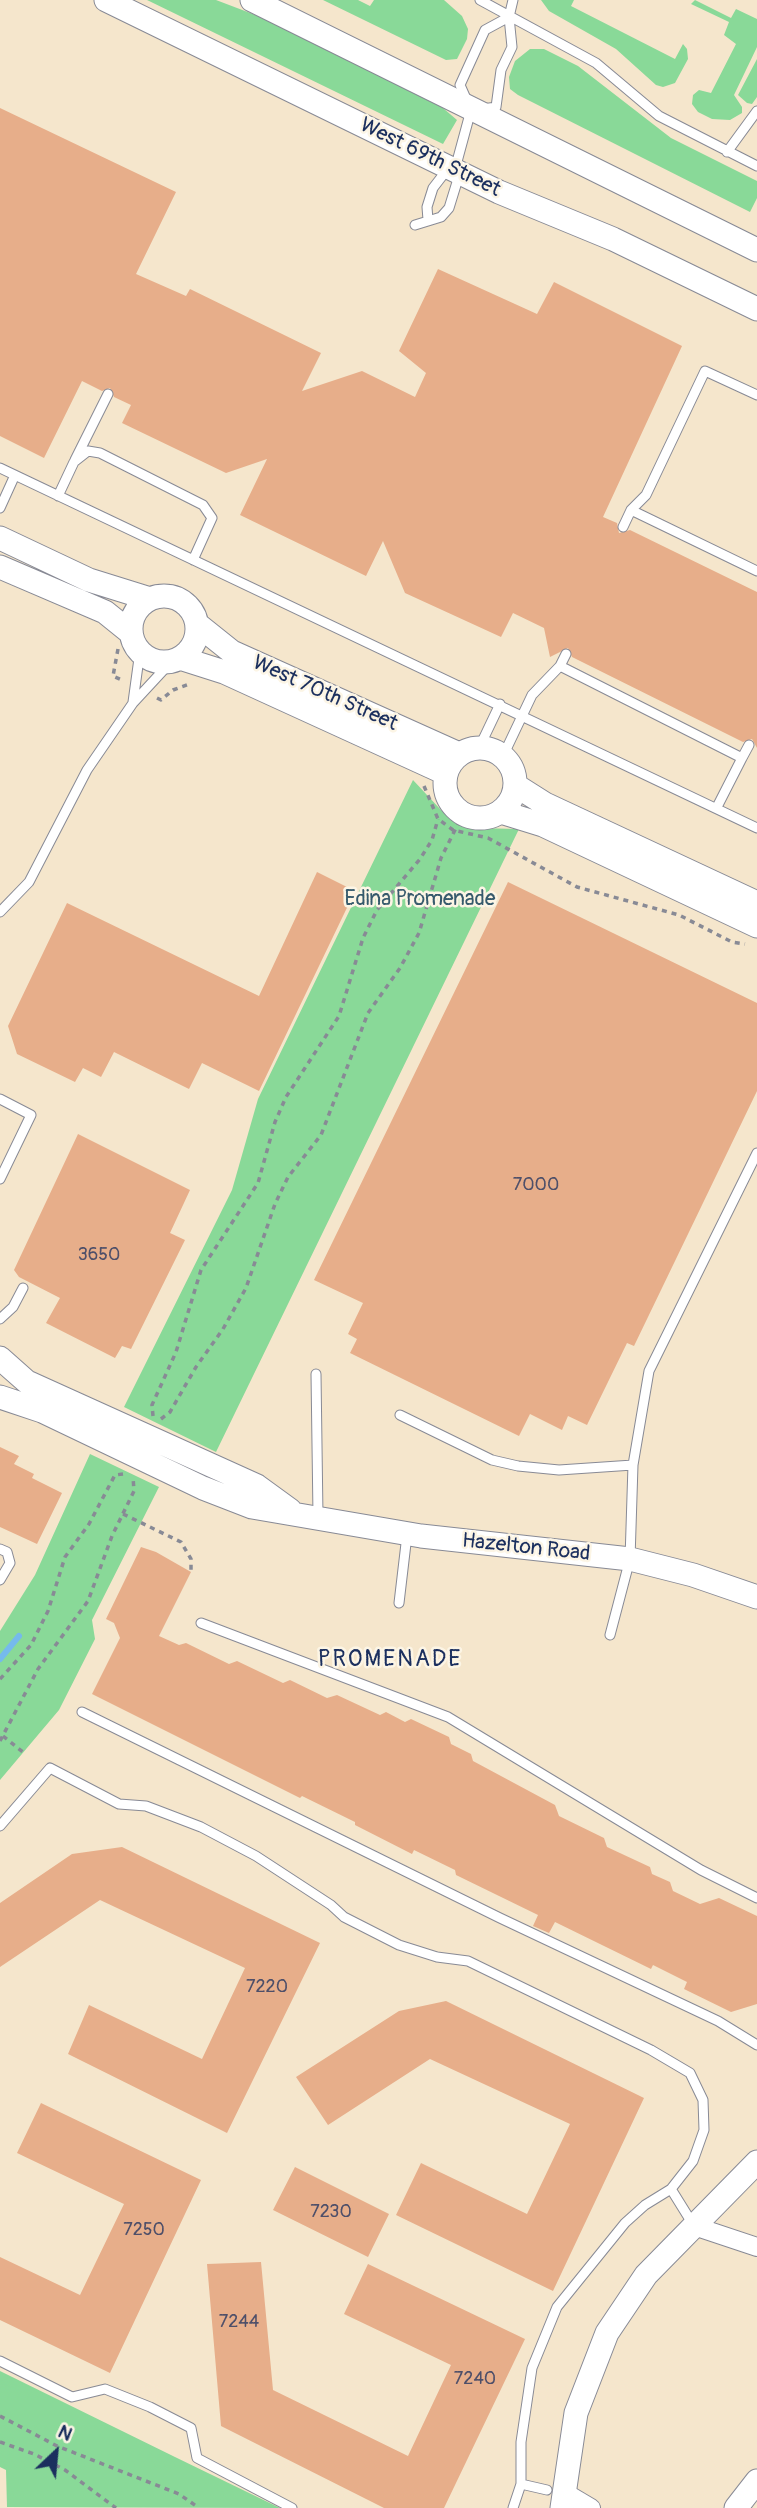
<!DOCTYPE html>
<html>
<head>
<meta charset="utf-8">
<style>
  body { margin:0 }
  #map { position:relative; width:757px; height:2508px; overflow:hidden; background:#f5e6cc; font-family:Pangolin,sans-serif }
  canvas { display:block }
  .north { position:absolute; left:21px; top:2417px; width:70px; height:70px; -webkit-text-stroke:5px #fcf5e5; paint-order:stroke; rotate:26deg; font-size:19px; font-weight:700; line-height:28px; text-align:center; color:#1b2f5e }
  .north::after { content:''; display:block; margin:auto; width:24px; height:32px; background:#1b2f5e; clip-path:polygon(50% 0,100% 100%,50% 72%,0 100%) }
</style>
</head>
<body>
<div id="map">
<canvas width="757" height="2508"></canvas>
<div class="north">N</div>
</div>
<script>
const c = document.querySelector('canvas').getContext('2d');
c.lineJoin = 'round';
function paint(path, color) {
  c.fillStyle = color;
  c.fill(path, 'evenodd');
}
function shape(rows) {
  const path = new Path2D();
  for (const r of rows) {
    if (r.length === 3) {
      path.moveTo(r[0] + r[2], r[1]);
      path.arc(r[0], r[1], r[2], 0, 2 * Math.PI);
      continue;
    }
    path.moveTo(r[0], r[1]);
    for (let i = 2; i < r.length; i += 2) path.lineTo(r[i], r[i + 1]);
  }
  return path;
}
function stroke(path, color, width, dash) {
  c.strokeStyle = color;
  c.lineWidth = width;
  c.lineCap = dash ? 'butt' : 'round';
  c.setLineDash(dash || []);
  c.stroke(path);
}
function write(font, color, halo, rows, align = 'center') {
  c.font = font + ' Pangolin,sans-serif';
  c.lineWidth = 5;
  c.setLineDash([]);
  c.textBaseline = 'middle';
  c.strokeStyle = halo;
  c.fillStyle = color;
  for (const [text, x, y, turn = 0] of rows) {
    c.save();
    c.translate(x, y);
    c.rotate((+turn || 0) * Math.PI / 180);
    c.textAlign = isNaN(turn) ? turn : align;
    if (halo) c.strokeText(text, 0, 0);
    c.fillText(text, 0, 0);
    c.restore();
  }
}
paint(shape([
  [147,0,216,0,287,27,437,103,457,120,443,144],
  [323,0,358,0,370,6,374,0,444,0,462,16,468,29,467,39,457,59,446,60],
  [541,0,574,0,571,6,675,59,683,44,687,49,688,59,675,83,663,87,656,85,616,49,549,11],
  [695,0,731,18,736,9,757,19,757,47,734,95,742,107,742,113,730,120,712,119,698,112,692,104,693,95,699,90,711,93,736,44,724,35,729,22,691,4],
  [530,49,544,49,578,66,671,138,757,181,757,198,750,212,518,95,510,89,509,77,515,61],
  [757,59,757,97,752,104,747,103,738,95],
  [413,780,441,810,476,828,519,829,216,1452,124,1407,232,1190,258,1099],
  [90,1454,159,1487,92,1620,95,1639,59,1710,0,1780,0,1631,35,1575],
  [0,2371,175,2457,280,2508,7,2507,6,2470,0,2467]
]), '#89d998');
stroke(shape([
  [0,1659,19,1636]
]), '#75baec', 6);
paint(shape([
  [0,108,176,192,136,274,186,296,190,289,321,353,302,391,362,371,415,397,426,373,399,351,438,269,537,314,554,282,682,346,603,517,617,523,619,533,630,530,757,592,757,748,752,739,743,742,572,657,568,648,550,657,544,628,513,613,501,637,405,593,383,541,366,576,240,515,267,459,226,473,122,423,131,405,114,397,110,388,102,391,82,381,44,458,0,436],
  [317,872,355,891,259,1091,202,1063,189,1089,114,1052,101,1077,83,1068,75,1082,17,1054,8,1026,67,903,259,996],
  [508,882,757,1003,757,1091,634,1346,627,1343,587,1425,568,1416,562,1430,530,1414,519,1436,350,1353,357,1339,348,1334,363,1303,314,1280],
  [78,1134,190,1190,170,1233,185,1240,131,1349,122,1346,115,1358,46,1323,60,1298,19,1277,14,1270],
  [0,1447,19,1456,14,1464,34,1474,32,1478,62,1493,37,1544,0,1527],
  [141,1547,156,1552,191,1572,159,1636,179,1645,186,1643,229,1664,237,1661,283,1683,290,1680,327,1698,337,1695,380,1715,386,1712,405,1722,411,1719,449,1737,451,1744,471,1754,473,1761,555,1805,559,1816,604,1838,607,1847,650,1867,652,1874,670,1882,673,1891,700,1904,719,1898,757,1916,757,2004,731,2012,684,1989,687,1982,653,1965,651,1969,555,1922,549,1933,533,1926,538,1915,456,1875,455,1870,414,1850,412,1854,355,1825,355,1822,302,1796,300,1798,92,1694,120,1638,114,1623,106,1619],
  [122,1847,320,1943,227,2133,68,2054,89,2005,202,2059,245,1968,100,1900,0,1967,0,1903,72,1854],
  [446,2001,644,2098,553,2291,396,2215,421,2163,527,2214,570,2124,430,2059,328,2125,296,2077,399,2011],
  [41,2103,201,2180,110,2373,0,2320,0,2257,80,2295,124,2204,17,2153],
  [295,2167,389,2214,368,2257,273,2210],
  [261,2262,273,2390,408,2456,451,2365,344,2314,368,2264,525,2339,444,2508,384,2508,221,2426,207,2264]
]), '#e7ae8a');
const service = shape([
  [480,0,596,63,659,116,757,166],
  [509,17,513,0],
  [727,152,757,111],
  [428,220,427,207,433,188,443,175,450,172],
  [415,225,441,217,449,208,457,182,455,169,471,110,460,85,485,30,509,17,512,47,501,70,496,107,483,109],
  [75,460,108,394],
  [0,468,757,828],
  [58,496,74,462,88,451,100,453,203,505,212,518,193,560],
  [0,508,15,475],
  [631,510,757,571],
  [623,527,631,510,646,495,705,371,757,395],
  [560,666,566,654],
  [133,702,140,651],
  [479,748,500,704],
  [503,756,532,695,560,666,742,758,717,807],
  [742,758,749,745],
  [0,912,29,882,87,770,133,703,171,662],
  [0,1099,31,1115,0,1179],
  [0,1319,13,1307,23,1288],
  [316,1374,318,1516],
  [400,1415,492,1460,518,1466,559,1470,633,1465],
  [0,1580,10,1563,7,1552,0,1549],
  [399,1603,407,1535],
  [201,1623,448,1717,701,1870,757,1898],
  [610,1635,630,1559,633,1465,649,1371,757,1153],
  [82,1712,500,1918,718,2021,757,2045],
  [0,1826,50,1768,119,1804,146,1806,201,1827,256,1856,331,1905,344,1917,399,1945,437,1957,468,1961,651,2050,690,2073,703,2100,704,2130,693,2161,671,2189,694,2226],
  [0,2361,72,2397,105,2389,150,2407,191,2428,197,2458,292,2508],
  [521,2484,521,2442,532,2368,557,2307,625,2223,645,2205,671,2189],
  [513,2508,521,2484,547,2490]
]);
const minor = shape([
  [694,2226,757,2247],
  [564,2492,591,2508]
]);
const tertiary = shape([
  [106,0,499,192,613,239,757,309],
  [252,0,757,250],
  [0,538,89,580,150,599],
  [0,567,105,612,131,633],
  [164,629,33],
  [197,624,232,652,459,754],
  [180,658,224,672,445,773],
  [480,783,35],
  [515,785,545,804,757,903],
  [501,812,543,825,757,926],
  [0,1358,27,1382,257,1486,290,1510],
  [0,1397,42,1411,203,1488,252,1507,421,1536,630,1559,693,1575,757,1597],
  [562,2508,576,2413,607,2333,646,2275,757,2162],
  [736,2508,757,2481]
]);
stroke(service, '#888a95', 11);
stroke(minor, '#888a95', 20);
stroke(tertiary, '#888a95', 25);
stroke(shape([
  [118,649,113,676,122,680],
  [157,698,161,700,173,690,189,684],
  [424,786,438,819,453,830,488,838,577,887,679,915,732,942,745,944],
  [153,1416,152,1405,176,1352,201,1270,258,1183,275,1122,286,1097,339,1016,363,938,377,910,420,859,432,840,438,819],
  [161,1419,170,1412,196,1367,223,1329,246,1288,275,1204,288,1177,321,1135,368,1013,400,968,419,933,441,858,463,814],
  [123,1514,181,1542,191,1559,191,1572],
  [0,1679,31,1645,48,1611,65,1557,89,1524,115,1475,123,1474],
  [3,1736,24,1753],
  [0,1741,38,1669,88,1601,112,1536,134,1491,133,1477],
  [0,2416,57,2446,179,2494,199,2508],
  [0,2442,34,2454,65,2470,116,2508]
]), '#888a95', 3.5, [5, 5]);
stroke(service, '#fff', 9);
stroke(minor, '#fff', 18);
stroke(tertiary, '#fff', 23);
write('18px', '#4e4f69', null, [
  ["7000",536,1185],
  ["3650",99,1255],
  ["7220",267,1987],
  ["7230",331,2212],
  ["7250",144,2230],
  ["7244",239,2322],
  ["7240",475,2379]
]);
write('21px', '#1b2f5e', '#fcf5e5', [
  ["West 69th Street",430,158,26],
  ["West 70th Street",325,694,24],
  ["Hazelton Road",526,1548,6]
]);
write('21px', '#365a6c', '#fcf5e5', [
  ["Edina Promenade",420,900]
]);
c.letterSpacing = '2px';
write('23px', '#1b2f5e', '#fcf5e5', [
  ["PROMENADE",390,1660]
]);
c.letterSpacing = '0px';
</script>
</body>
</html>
